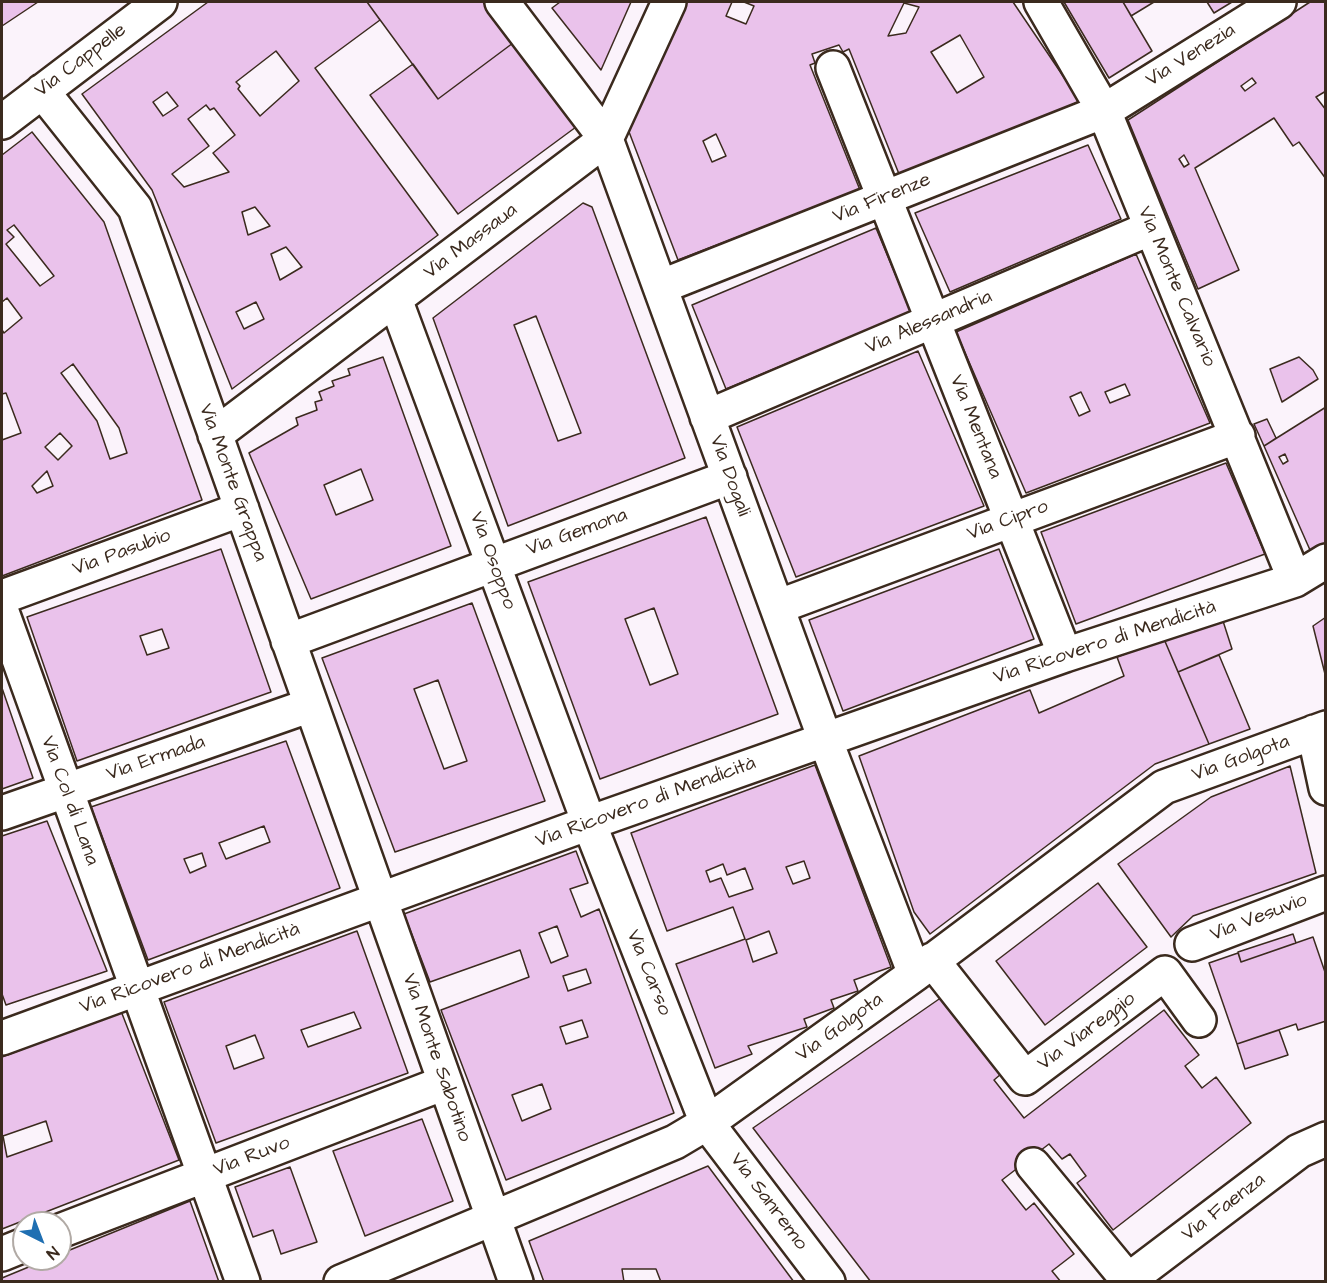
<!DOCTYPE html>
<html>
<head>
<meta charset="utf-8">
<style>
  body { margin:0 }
  #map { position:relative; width:1327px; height:1283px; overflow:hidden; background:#fbf3fb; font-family:"Architects Daughter",sans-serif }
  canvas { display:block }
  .frame { position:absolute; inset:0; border:3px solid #3b2a1e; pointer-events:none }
  .north { position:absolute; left:12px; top:1211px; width:60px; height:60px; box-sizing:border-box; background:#fff; border:2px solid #b1aaa5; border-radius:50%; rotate:138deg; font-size:16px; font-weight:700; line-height:24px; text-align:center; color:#3b2a1e }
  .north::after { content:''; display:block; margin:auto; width:21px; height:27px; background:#1f6fb2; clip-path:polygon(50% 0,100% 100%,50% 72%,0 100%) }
</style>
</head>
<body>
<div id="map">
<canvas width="1327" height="1283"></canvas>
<div class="frame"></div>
<div class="north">N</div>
</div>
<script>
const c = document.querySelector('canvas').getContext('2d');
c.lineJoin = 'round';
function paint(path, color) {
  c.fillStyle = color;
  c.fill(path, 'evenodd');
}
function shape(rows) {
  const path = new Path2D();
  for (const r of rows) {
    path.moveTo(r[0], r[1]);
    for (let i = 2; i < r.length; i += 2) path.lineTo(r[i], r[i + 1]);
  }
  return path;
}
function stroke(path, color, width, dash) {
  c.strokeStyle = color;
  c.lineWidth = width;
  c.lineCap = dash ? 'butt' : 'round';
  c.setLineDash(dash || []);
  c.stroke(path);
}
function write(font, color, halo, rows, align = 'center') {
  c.font = font + ' "Architects Daughter",sans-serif';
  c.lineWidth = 4.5;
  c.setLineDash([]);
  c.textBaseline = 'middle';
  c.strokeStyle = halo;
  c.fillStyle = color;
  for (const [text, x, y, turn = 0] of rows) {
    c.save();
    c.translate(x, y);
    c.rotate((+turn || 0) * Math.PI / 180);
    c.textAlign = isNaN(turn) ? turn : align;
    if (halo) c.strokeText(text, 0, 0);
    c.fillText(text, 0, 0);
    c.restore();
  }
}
const building = shape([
  [2,2,38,2,2,26,2,2],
  [208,2,367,2,380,20,315,68,438,235,232,389,152,190,82,94,208,2],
  [276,51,299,81,260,116,238,89,240,86,236,82,276,51],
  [167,92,178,106,163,116,153,102,167,92],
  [206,105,210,110,214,108,235,135,213,153,229,172,184,187,172,174,209,146,188,119,206,105],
  [255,207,270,226,248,235,242,212,255,207],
  [286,247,302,267,280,280,271,254,286,247],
  [256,302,264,319,244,329,236,312,256,302],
  [367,2,483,2,513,43,438,99,367,2],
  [560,2,631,2,601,70,552,8,560,2],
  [680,2,732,2,726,16,746,24,754,6,744,2,1013,2,1080,101,990,145,899,174,849,49,843,52,839,45,812,54,815,63,810,65,860,190,678,260,626,124,680,2],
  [904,3,919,7,906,33,888,36,904,3],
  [960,35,984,77,957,93,931,52,960,35],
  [716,134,726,156,712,162,703,141,716,134],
  [1064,2,1123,2,1152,51,1109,78,1064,2],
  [1123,2,1154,2,1131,16,1123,2],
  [1207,2,1232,2,1214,13,1207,2],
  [1310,2,1326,2,1326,91,1316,97,1326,110,1326,179,1299,142,1293,146,1274,118,1195,168,1239,270,1198,289,1128,120,1310,2],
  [1252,78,1256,83,1245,91,1241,86,1252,78],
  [1184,155,1189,164,1184,167,1179,159,1184,155],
  [513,43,576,127,458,214,370,95,413,64,438,99,513,43],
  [32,132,104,222,202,500,2,576,2,440,21,433,6,393,2,394,2,330,4,333,22,318,7,298,2,302,2,155,32,132],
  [14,225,54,276,40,286,6,244,14,237,7,230,14,225],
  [73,364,119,428,127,453,110,459,97,421,61,373,73,364],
  [60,433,72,446,58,460,45,447,60,433],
  [47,471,53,486,37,493,32,486,47,471],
  [1088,145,1121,219,950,292,915,213,1088,145],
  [583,203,592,207,685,458,508,526,433,318,583,203],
  [536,316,581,433,558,441,514,325,536,316],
  [876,228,911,312,726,389,692,305,876,228],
  [1136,254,1210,423,1026,493,956,332,1136,254],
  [1125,384,1130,395,1110,403,1105,392,1125,384],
  [1081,392,1090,411,1079,416,1070,397,1081,392],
  [918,351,984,506,796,577,737,427,918,351],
  [383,357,451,546,311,599,249,453,298,425,296,418,317,410,315,402,322,400,319,392,334,386,332,381,350,375,348,369,383,357],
  [361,469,373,500,336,515,324,485,361,469],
  [1299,357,1313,370,1318,379,1282,402,1270,369,1299,357],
  [1326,407,1326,543,1313,551,1310,550,1264,446,1326,407],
  [1285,454,1288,461,1283,464,1279,457,1285,454],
  [1267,419,1276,438,1264,446,1254,424,1267,419],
  [1226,463,1265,554,1076,624,1041,532,1226,463],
  [706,517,778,714,600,779,528,582,706,517],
  [654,608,678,674,650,685,625,619,654,608],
  [221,549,271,692,77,761,27,617,221,549],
  [162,629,169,648,147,655,140,636,162,629],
  [999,549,1034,639,843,711,809,620,999,549],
  [472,603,545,801,395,852,322,658,472,603],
  [438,680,467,761,444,769,414,689,438,680],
  [1326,617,1326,678,1313,626,1326,617],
  [1223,621,1232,649,1178,672,1164,639,1223,621],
  [1164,639,1209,744,1155,764,930,934,914,912,859,756,1030,690,1039,713,1124,676,1117,657,1164,639],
  [1219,655,1250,729,1209,744,1178,672,1219,655],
  [2,688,33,778,2,789,2,688],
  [286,741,340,888,148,960,91,807,286,741],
  [264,826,270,842,226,859,219,843,264,826],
  [202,853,206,866,190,873,184,859,202,853],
  [815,765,891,967,854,980,858,991,831,1000,834,1008,804,1019,807,1027,748,1046,752,1054,715,1068,676,964,745,939,733,907,667,931,631,833,815,765],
  [804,861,810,878,793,884,786,867,804,861],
  [723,864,727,875,745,868,753,889,729,897,721,878,710,882,706,871,723,864],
  [769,931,777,953,753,962,746,940,769,931],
  [1290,766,1316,873,1193,916,1171,937,1118,864,1211,797,1290,766],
  [47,821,107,971,6,1005,2,994,2,836,47,821],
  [576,851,588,883,570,889,581,917,599,909,674,1113,506,1180,441,1010,529,977,520,950,430,982,404,914,576,851],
  [557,926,568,956,551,963,539,933,557,926],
  [586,969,591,983,568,991,563,976,586,969],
  [582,1020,588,1037,566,1044,560,1027,582,1020],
  [542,1084,551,1109,522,1121,512,1095,542,1084],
  [1098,883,1147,947,1045,1025,996,961,1098,883],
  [357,931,408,1073,216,1143,164,1002,357,931],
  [354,1012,361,1028,308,1047,301,1030,354,1012],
  [255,1035,264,1058,234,1069,226,1046,255,1035],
  [1293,934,1296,943,1241,962,1238,952,1293,934],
  [1313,937,1326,975,1326,1021,1298,1030,1296,1024,1237,1044,1209,963,1238,953,1241,962,1313,937],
  [942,997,1001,1074,994,1080,1024,1118,1164,1010,1199,1055,1185,1066,1202,1088,1216,1077,1251,1123,1113,1230,1077,1183,1086,1176,1070,1154,1062,1159,1049,1144,1002,1180,1026,1210,1034,1203,1074,1254,1052,1271,1061,1282,871,1282,753,1128,942,997],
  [121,1011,179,1160,2,1229,2,1057,121,1011],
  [46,1121,52,1141,7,1157,3,1136,46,1121],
  [1279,1030,1288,1055,1245,1069,1237,1044,1279,1030],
  [422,1119,453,1201,365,1236,333,1151,422,1119],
  [708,1166,794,1282,661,1282,656,1269,622,1269,624,1282,544,1282,529,1241,708,1166],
  [290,1167,317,1242,281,1254,273,1230,253,1237,235,1187,290,1167],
  [190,1201,219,1282,2,1282,2,1278,48,1259,60,1259,60,1254,190,1201]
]);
paint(building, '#eac2eb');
stroke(building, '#3b2a1e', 1.5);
const pedestrian = shape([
  [1033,1165,1128,1280]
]);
const minor = shape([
  [502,2,606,139,825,739,915,974],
  [1041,2,1104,111,1295,580],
  [833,68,1065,655],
  [42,91,135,208,516,1282],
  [2,122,160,2],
  [660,287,1104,111,1279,2],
  [395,299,589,823,707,1123,828,1282],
  [707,417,1151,228],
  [215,435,606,139,669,2],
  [2,597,242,509],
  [777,607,1238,436],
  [2,612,243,1282],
  [288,641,730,477],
  [1314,732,1326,788],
  [2,813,311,705],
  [1192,944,1326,893],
  [932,960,1025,1078,1165,973,1199,1020],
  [2,1038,589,823,1065,655,1295,580,1326,561],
  [60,1231,444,1083],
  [2,1254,24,1245],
  [341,1282,675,1142,707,1123,915,974,1164,787,1326,728],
  [1126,1282,1299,1151,1326,1139]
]);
stroke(pedestrian, '#3b2a1e', 38);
stroke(minor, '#3b2a1e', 38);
stroke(pedestrian, '#fff', 33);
stroke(minor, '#fff', 33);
write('20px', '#3b2a1e', '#fff', [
  ["Via Venezia",1191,56,-32],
  ["Via Cappelle",81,61,-37],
  ["Via Firenze",882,199,-22],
  ["Via Massaua",471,242,-37],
  ["Via Monte Calvario",1176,287,67],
  ["Via Alessandria",929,323,-23],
  ["Via Mentana",975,427,68],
  ["Via Dogali",729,476,70],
  ["Via Monte Grappa",232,483,70],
  ["Via Cipro",1008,521,-20],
  ["Via Gemona",577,533,-20],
  ["Via Pasubio",122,553,-20],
  ["Via Osoppo",492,561,70],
  ["Via Ricovero di Mendicità",1105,643,-18],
  ["Via Ermada",156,759,-19],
  ["Via Golgota",1241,759,-20],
  ["Via Col di Lana",69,801,70],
  ["Via Ricovero di Mendicità",646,803,-20],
  ["Via Vesuvio",1259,918,-21],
  ["Via Ricovero di Mendicità",190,969,-20],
  ["Via Carso",648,973,68],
  ["Via Golgota",840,1028,-36],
  ["Via Viareggio",1087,1032,-37],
  ["Via Monte Sabotino",436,1058,71],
  ["Via Ruvo",252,1157,-21],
  ["Via Sanremo",768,1202,53],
  ["Via Faenza",1224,1208,-37]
]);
</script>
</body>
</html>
